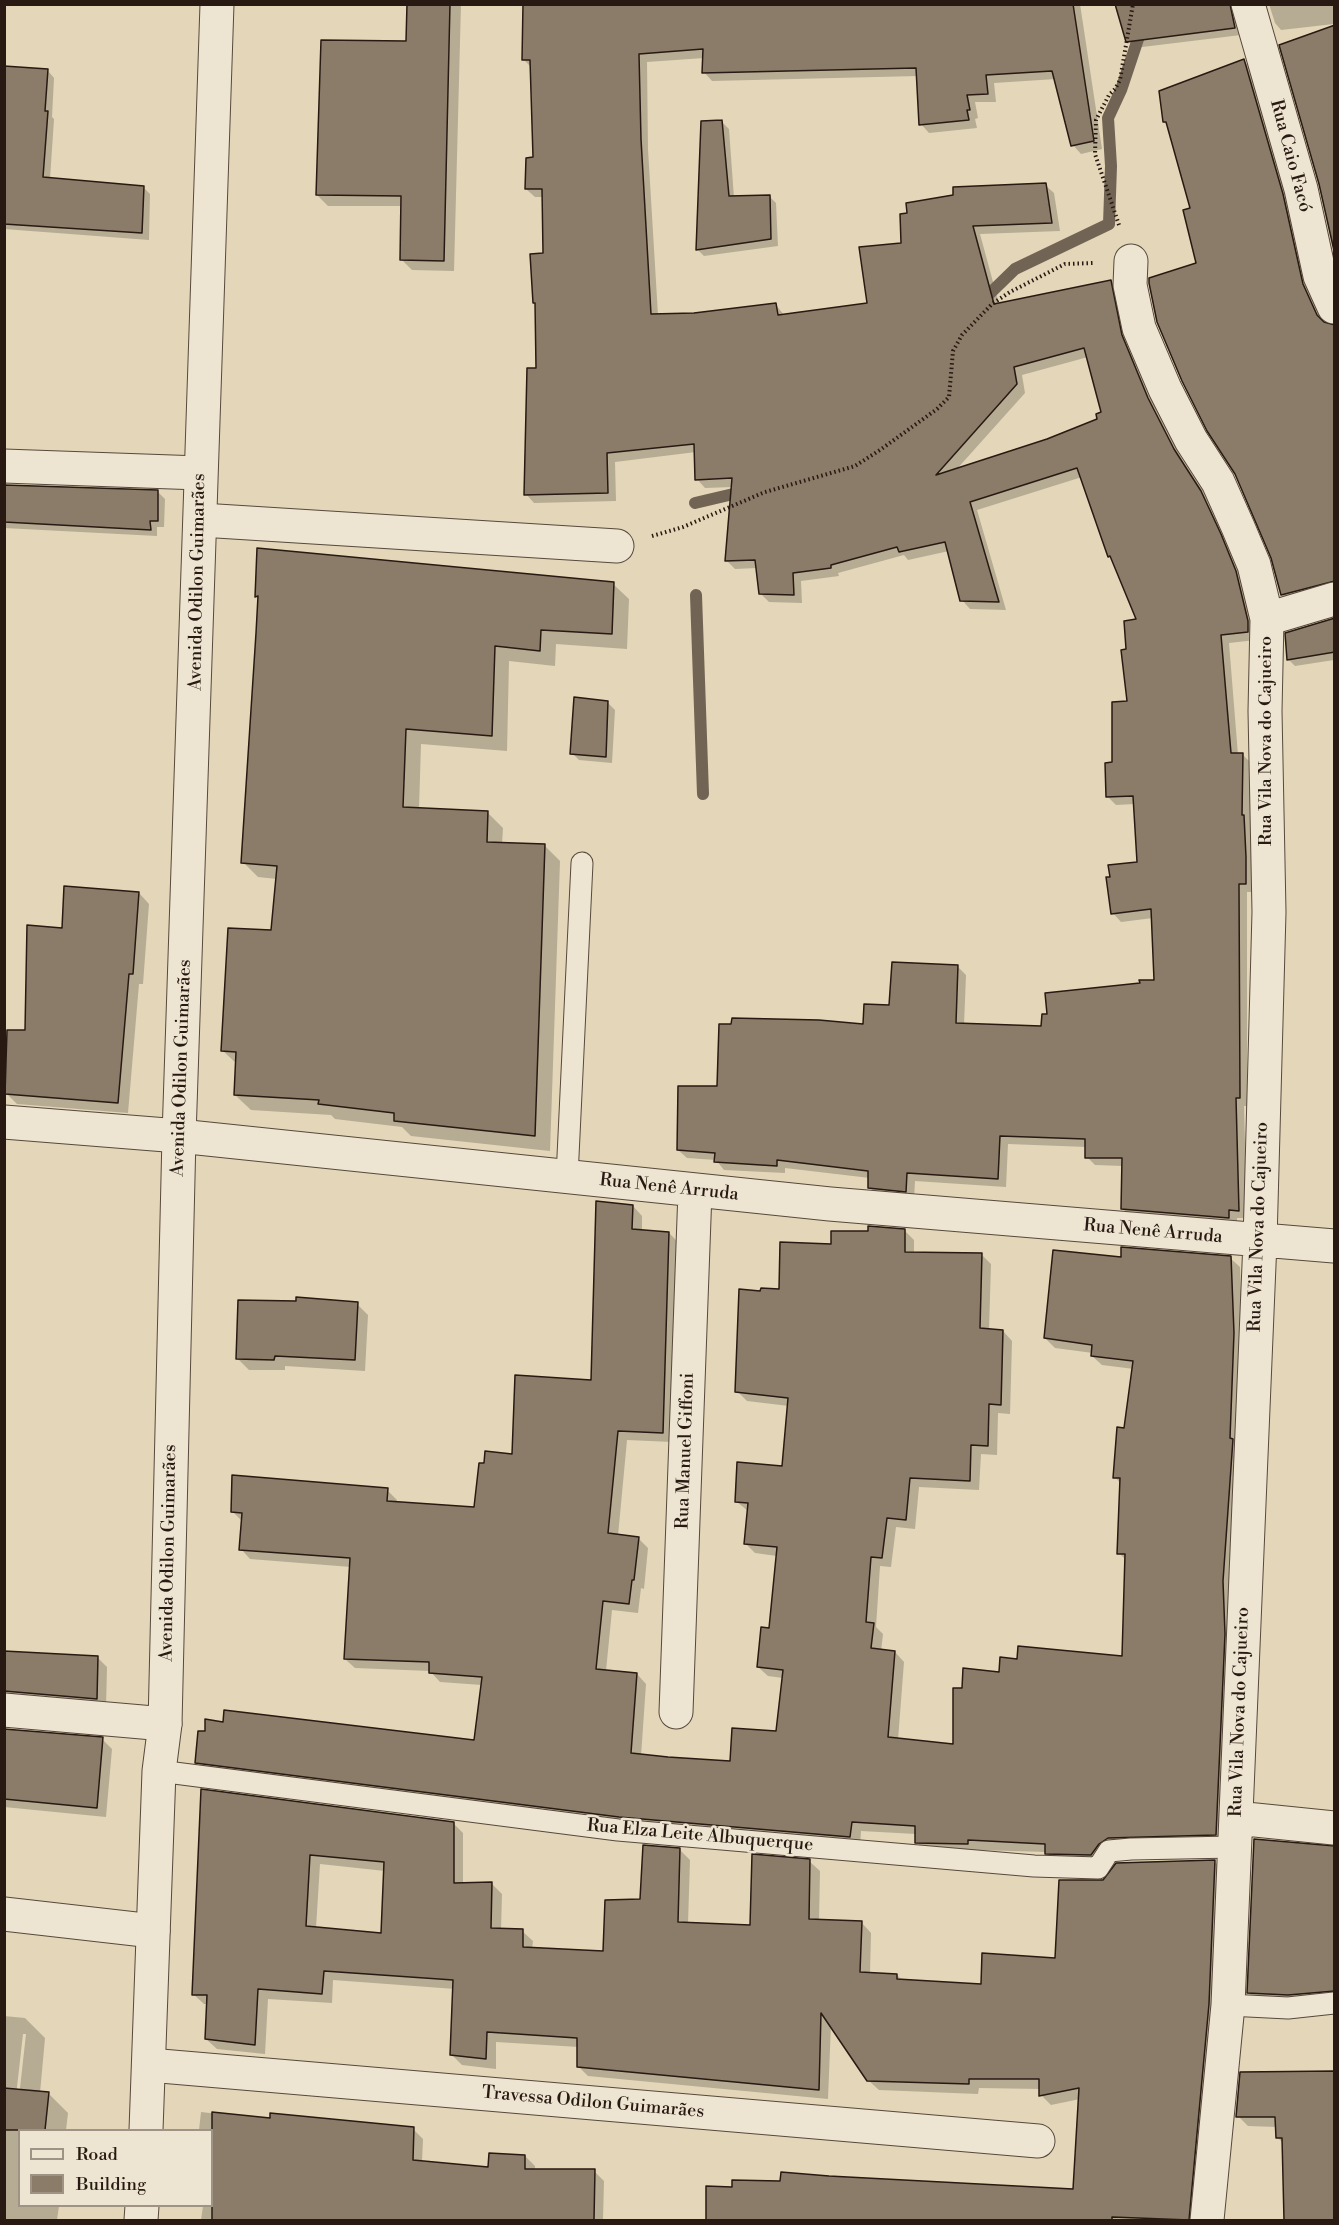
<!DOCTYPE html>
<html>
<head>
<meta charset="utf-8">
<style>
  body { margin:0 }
  #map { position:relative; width:1339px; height:2225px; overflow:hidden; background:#e4d6b8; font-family:"Libre Bodoni",serif }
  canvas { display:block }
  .frame { position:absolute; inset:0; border:6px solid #281a12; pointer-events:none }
  .legend { position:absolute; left:18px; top:2129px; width:195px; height:78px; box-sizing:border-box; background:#ede4d1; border:2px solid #9e9385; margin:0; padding:8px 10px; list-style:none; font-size:18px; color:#281a12 }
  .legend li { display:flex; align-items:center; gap:12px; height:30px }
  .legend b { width:30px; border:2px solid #9e9385 }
</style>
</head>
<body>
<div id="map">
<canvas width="1339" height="2225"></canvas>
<div class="frame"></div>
<ul class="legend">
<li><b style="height:8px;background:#ede4d1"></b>Road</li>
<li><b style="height:16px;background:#8a7c68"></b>Building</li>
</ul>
</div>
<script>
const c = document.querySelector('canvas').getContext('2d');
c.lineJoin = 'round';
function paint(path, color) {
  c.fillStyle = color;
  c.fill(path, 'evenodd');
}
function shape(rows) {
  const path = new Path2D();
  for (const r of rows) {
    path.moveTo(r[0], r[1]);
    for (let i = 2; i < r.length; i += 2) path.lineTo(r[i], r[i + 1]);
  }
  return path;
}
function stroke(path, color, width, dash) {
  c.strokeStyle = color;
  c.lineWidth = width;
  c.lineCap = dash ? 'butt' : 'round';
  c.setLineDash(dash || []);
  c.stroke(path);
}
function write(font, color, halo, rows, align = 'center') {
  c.font = font + ' "Libre Bodoni",serif';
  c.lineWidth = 5;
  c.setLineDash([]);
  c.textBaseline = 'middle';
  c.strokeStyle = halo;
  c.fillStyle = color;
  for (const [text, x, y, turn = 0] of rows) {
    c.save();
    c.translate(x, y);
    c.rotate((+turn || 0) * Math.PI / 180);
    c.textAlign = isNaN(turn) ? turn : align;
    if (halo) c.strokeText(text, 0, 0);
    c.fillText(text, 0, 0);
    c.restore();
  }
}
paint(shape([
  [409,4,461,4,454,271,412,270,401,259,402,206,328,206,317,195,408,42],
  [525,4,1080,4,1102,149,1081,154,1073,145,1056,79,994,83,996,102,975,102,978,118,975,119,977,128,929,133,921,124,918,76,712,81,704,72,704,58,647,62,648,149,658,315,694,315,776,305,784,315,868,304,902,245,1045,185,1054,193,1060,231,980,234,999,304,1111,282,1119,290,1156,408,1182,459,1210,501,1244,581,1256,640,1229,643,1238,755,1242,754,1251,763,1250,823,1252,825,1254,892,1247,892,1247,1106,1244,1106,1247,1218,1237,1218,1237,1226,1132,1217,1123,1209,1123,1166,1095,1165,1087,1157,1087,1147,1008,1144,1006,1187,915,1181,914,1199,878,1196,870,1188,870,1178,785,1168,785,1173,724,1170,716,1160,687,1158,678,1150,718,1088,864,1025,890,1006,958,967,966,975,964,1025,1043,1028,1156,981,1153,918,1121,922,1113,913,1138,863,1135,804,1116,805,1107,796,1113,764,1129,703,1128,651,1138,620,1113,559,1110,556,1082,477,977,510,1006,610,970,609,962,600,949,551,908,560,904,555,838,573,839,576,801,581,802,603,769,602,760,593,757,568,735,569,727,561,733,487,705,488,697,479,696,452,615,462,616,501,534,503,526,494,538,369,545,254,543,197,535,197,526,189,534,159,532,68,524,60],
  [1088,357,1103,413,1099,420,1047,441,956,470,1025,393,1022,375],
  [1117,4,1238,4,1241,35,1134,48,1128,41],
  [1269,4,1334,4,1334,24,1281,30,1275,23],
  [1244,61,1251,68,1290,202,1310,292,1324,324,1334,327,1334,588,1289,602,1282,595,1198,264,1192,209,1169,126,1164,122],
  [4,68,48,71,54,78,52,117,54,119,50,179,143,187,150,194,149,240,4,229],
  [722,122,729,129,734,198,769,196,776,203,778,246,704,256,697,249],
  [4,486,158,492,165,499,164,527,157,527,157,536,4,528],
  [613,584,629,599,627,649,556,644,555,666,509,661,507,751,421,744,419,809,488,813,503,828,502,844,544,845,560,861,550,1151,411,1136,402,1127,335,1119,331,1115,251,1110,235,1095,237,1064,223,1051,272,931,277,879,258,877,243,862,260,599,257,596],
  [1334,620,1334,660,1295,666,1288,659],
  [608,703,615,710,612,763,579,760,572,753],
  [139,893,149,904,143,984,139,984,128,1113,17,1104,7,1094,26,1031,63,929],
  [633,1206,642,1216,642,1232,669,1233,679,1243,672,1442,627,1440,618,1536,638,1538,648,1548,644,1589,641,1588,638,1613,612,1610,606,1671,637,1674,646,1684,641,1756,731,1762,777,1732,783,1678,768,1676,758,1667,770,1630,777,1556,755,1553,746,1544,748,1511,737,1502,784,1468,789,1406,747,1401,737,1391,761,1293,781,1291,832,1246,905,1231,914,1240,914,1253,981,1254,991,1264,989,1330,1003,1331,1012,1341,1010,1414,998,1413,997,1455,981,1454,979,1490,919,1487,915,1529,896,1527,891,1567,880,1566,876,1627,883,1634,881,1651,895,1652,904,1662,898,1740,954,1746,964,1689,1001,1674,1018,1660,1123,1657,1127,1561,1119,1553,1121,1484,1115,1477,1126,1430,1134,1369,1102,1365,1092,1356,1093,1353,1055,1348,1045,1338,1123,1259,1230,1258,1240,1267,1243,1344,1226,1844,1118,1847,1101,1864,1057,1863,1046,1852,977,1850,977,1853,926,1852,917,1842,916,1834,861,1831,860,1846,630,1826,206,1772,197,1762,476,1742,482,1685,440,1682,430,1671,355,1668,345,1659,351,1567,250,1559,241,1549,243,1522,233,1512,387,1490,397,1500,396,1503,476,1509,513,1455,592,1382],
  [357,1304,368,1315,365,1371,285,1366,285,1370,249,1370,238,1359],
  [4,1652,98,1658,107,1667,106,1708,4,1703],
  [4,1730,102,1739,112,1749,106,1817,4,1807],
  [202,1791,453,1823,463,1833,463,1884,492,1884,502,1894,501,1930,522,1931,533,1941,532,1949,605,1953,680,1850,690,1860,688,1924,752,1926,809,1861,820,1871,819,1921,861,1922,871,1933,870,1974,897,1975,903,1981,982,1985,1056,1959,1104,1881,1215,1862,1225,1872,1199,2220,707,2220,708,2188,733,2189,829,2178,1075,2190,1080,2099,1051,2105,1041,2095,1041,2089,979,2088,978,2094,879,2090,868,2080,831,2024,828,2099,588,2076,578,2066,579,2047,496,2042,496,2069,462,2065,452,2055,455,1989,333,1980,332,2003,268,1999,265,2054,217,2049,206,2039,208,2004,204,2004,193,1994],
  [320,1864,385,1871,383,1935,316,1928],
  [1334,1848,1334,1999,1256,2000,1249,1993],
  [4,2016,25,2018,45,2038,40,2093,48,2093,68,2113,66,2130,20,2130,20,2206,59,2206,57,2220,4,2220],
  [23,2034,26,2034,19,2097,16,2096],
  [1334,2073,1334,2220,1289,2220,1285,2209,1284,2144,1277,2137,1277,2127,1248,2126,1238,2116],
  [201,2112,271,2120,413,2129,423,2139,422,2162,490,2168,525,2156,535,2166,535,2171,594,2171,604,2181,603,2220,201,2220,203,2206,212,2206,212,2130,199,2130]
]), '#0003');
stroke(shape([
  [979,304,1015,269,1109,224,1111,166,1108,118,1121,90,1142,27],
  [695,503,746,491],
  [696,595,703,794]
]), '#726454', 12);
const building = shape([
  [407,4,450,4,444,261,400,260,401,196,316,195,321,40,406,41,407,4],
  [523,4,1073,4,1094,141,1071,146,1052,71,986,75,988,94,967,95,970,110,967,110,969,120,919,125,916,68,702,73,703,49,639,54,641,139,651,314,694,313,776,303,778,315,867,303,859,247,901,243,900,214,907,213,906,203,953,195,953,187,1046,183,1052,223,973,226,994,304,1111,280,1122,335,1148,398,1174,449,1201,491,1221,534,1236,571,1248,621,1248,632,1221,635,1231,753,1243,753,1242,815,1244,815,1246,857,1246,884,1239,884,1240,1098,1236,1098,1239,1211,1229,1210,1229,1218,1121,1209,1122,1158,1085,1158,1085,1139,1000,1136,998,1179,907,1173,906,1192,868,1188,868,1171,777,1160,777,1166,714,1162,715,1153,677,1150,678,1086,717,1086,719,1024,731,1024,732,1018,819,1020,863,1024,864,1004,889,1005,892,962,958,965,956,1023,1041,1026,1042,1014,1047,1014,1045,993,1140,983,1139,980,1154,980,1151,909,1111,914,1106,877,1110,877,1108,865,1137,862,1133,796,1106,797,1105,763,1112,762,1112,702,1127,701,1121,650,1126,649,1124,621,1136,619,1110,556,1108,557,1077,468,970,502,999,602,960,601,945,542,899,552,897,547,831,565,831,568,793,573,794,595,759,594,755,560,725,561,732,478,695,480,694,444,607,453,608,493,524,495,527,368,536,368,535,303,533,303,530,254,543,253,542,189,525,189,526,158,533,157,530,60,522,60,523,4],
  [1084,348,1101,412,1096,414,1097,419,1047,439,936,475,1017,384,1014,367,1084,348],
  [1115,4,1230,4,1235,28,1126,42,1115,4],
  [1335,25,1335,255,1319,184,1279,45,1335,25],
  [1244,59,1283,194,1303,284,1317,315,1324,322,1335,325,1335,581,1281,595,1271,558,1235,474,1207,431,1182,381,1157,322,1149,283,1149,278,1196,263,1183,210,1190,208,1166,122,1163,122,1159,91,1244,59],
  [4,66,48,69,45,111,48,111,43,177,144,186,142,233,4,224,4,66],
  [722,120,729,196,770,195,771,239,696,250,701,121,722,120],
  [4,485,158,490,158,521,150,521,151,530,4,522,4,485],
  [257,548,614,582,612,634,541,630,540,651,495,646,492,736,406,729,403,807,488,811,487,842,545,844,535,1136,394,1121,394,1113,318,1104,319,1100,234,1095,236,1052,221,1051,228,928,271,930,277,866,241,863,256,633,258,596,255,597,257,548],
  [1335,618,1335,652,1287,660,1285,633,1335,618],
  [574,697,608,701,606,757,570,754,574,697],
  [64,886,139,892,133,974,129,974,118,1103,5,1094,7,1030,25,1030,27,925,62,928,64,886],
  [596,1201,633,1205,632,1229,669,1232,663,1433,618,1431,608,1533,639,1537,634,1580,632,1580,629,1604,603,1601,596,1669,637,1673,631,1753,668,1757,730,1761,732,1728,776,1731,783,1670,757,1667,761,1627,769,1628,777,1547,744,1544,748,1503,735,1502,737,1462,782,1466,788,1398,735,1392,739,1289,760,1291,761,1288,779,1289,780,1242,831,1244,831,1231,868,1231,868,1226,905,1229,905,1252,982,1253,980,1328,1003,1330,1001,1405,989,1404,988,1446,971,1445,970,1481,910,1478,906,1520,887,1518,882,1558,871,1557,866,1622,874,1623,871,1648,895,1651,888,1737,953,1744,953,1688,962,1688,963,1668,999,1672,1000,1657,1017,1659,1018,1646,1122,1656,1125,1554,1117,1554,1120,1478,1113,1478,1117,1427,1124,1428,1133,1361,1091,1356,1092,1345,1044,1338,1053,1250,1121,1257,1121,1247,1231,1256,1234,1333,1230,1438,1233,1439,1223,1581,1225,1634,1216,1835,1108,1838,1099,1844,1091,1855,1045,1854,1045,1844,968,1840,968,1844,915,1843,915,1826,852,1822,850,1837,619,1817,195,1763,198,1731,205,1731,205,1719,223,1722,224,1710,474,1740,482,1677,429,1673,429,1662,344,1659,350,1558,239,1550,242,1513,231,1512,232,1475,388,1488,387,1501,474,1507,479,1463,484,1463,485,1451,512,1454,515,1375,591,1380,596,1201],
  [296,1297,358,1302,355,1360,275,1356,274,1360,236,1359,238,1300,296,1301,296,1297],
  [4,1651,98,1656,97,1699,4,1691,4,1651],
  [4,1729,103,1737,97,1808,4,1799,4,1729],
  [201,1789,454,1822,454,1883,492,1882,491,1928,523,1929,523,1947,603,1951,605,1900,640,1899,643,1845,680,1848,678,1922,750,1925,752,1854,810,1859,809,1919,862,1921,860,1972,897,1974,897,1979,981,1984,982,1953,1055,1958,1059,1880,1103,1880,1116,1863,1215,1860,1209,2004,1189,2220,1112,2217,1112,2220,706,2220,706,2186,732,2187,732,2180,780,2181,781,2172,829,2176,1073,2189,1079,2088,1039,2096,1039,2079,969,2079,969,2084,867,2081,821,2013,819,2090,577,2067,577,2038,487,2032,486,2059,450,2055,453,1980,324,1971,322,1994,258,1989,255,2045,205,2039,207,1995,192,1995,201,1789],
  [310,1855,384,1862,381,1933,306,1926,310,1855],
  [1254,1839,1335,1846,1335,1991,1288,1995,1247,1993,1254,1839],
  [1335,2071,1335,2220,1284,2220,1282,2138,1276,2138,1275,2117,1236,2117,1240,2072,1335,2071],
  [4,2088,49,2092,45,2130,4,2130,4,2088],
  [212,2112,270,2118,270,2113,414,2127,413,2160,488,2167,489,2153,525,2155,525,2169,595,2169,594,2220,212,2220,212,2112]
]);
paint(building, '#8a7c68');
stroke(building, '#281a12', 1.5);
const service = shape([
  [567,1177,582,863],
  [159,1771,618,1830,1034,1866,1098,1868,1109,1851,1131,1849,1234,1847],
  [1228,2005,1288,2008,1334,2003]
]);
const minor = shape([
  [1248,4,1301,189,1320,276,1334,307],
  [1131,261,1130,285,1139,328,1165,389,1191,440,1218,482,1238,527,1254,565,1267,619,1265,711,1269,912,1260,1241,1228,2005,1207,2220],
  [4,466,200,473],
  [201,520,617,546],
  [1267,619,1334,599],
  [4,1122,179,1136,830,1204,1334,1246],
  [4,1710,165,1724],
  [676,1712,695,1191],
  [1236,1818,1334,1828],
  [4,1914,153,1931],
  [149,2065,1038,2141]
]);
const tertiary = shape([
  [146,2130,159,1771,165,1724,179,1136,217,4],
  [141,2220,142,2206]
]);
stroke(service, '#57493c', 23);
stroke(minor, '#57493c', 35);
stroke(tertiary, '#57493c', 35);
stroke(shape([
  [1119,225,1095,154,1096,120,1109,95,1115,89,1120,80,1133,4],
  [652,536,683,527,765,492,855,466,880,450,937,409,949,397,953,351,962,335,992,304,1010,292,1065,264,1093,263]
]), '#281a12', 4, [1.5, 3]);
stroke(service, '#ede4d1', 21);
stroke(minor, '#ede4d1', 33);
stroke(tertiary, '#ede4d1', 33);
write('18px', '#281a12', '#ede4d1', [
  ["Rua Caio Facó",1290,156,75],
  ["Avenida Odilon Guimarães",198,582,-89],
  ["Rua Vila Nova do Cajueiro",1267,741,-90],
  ["Avenida Odilon Guimarães",182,1068,-88],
  ["Rua Nenê Arruda",669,1188,6],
  ["Rua Vila Nova do Cajueiro",1259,1227,-88],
  ["Rua Nenê Arruda",1153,1232,5],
  ["Rua Manuel Giffoni",686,1451,-88],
  ["Avenida Odilon Guimarães",169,1553,-89],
  ["Rua Vila Nova do Cajueiro",1240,1712,-88],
  ["Rua Elza Leite Albuquerque",700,1836,5],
  ["Travessa Odilon Guimarães",593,2103,5]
]);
</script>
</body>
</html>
